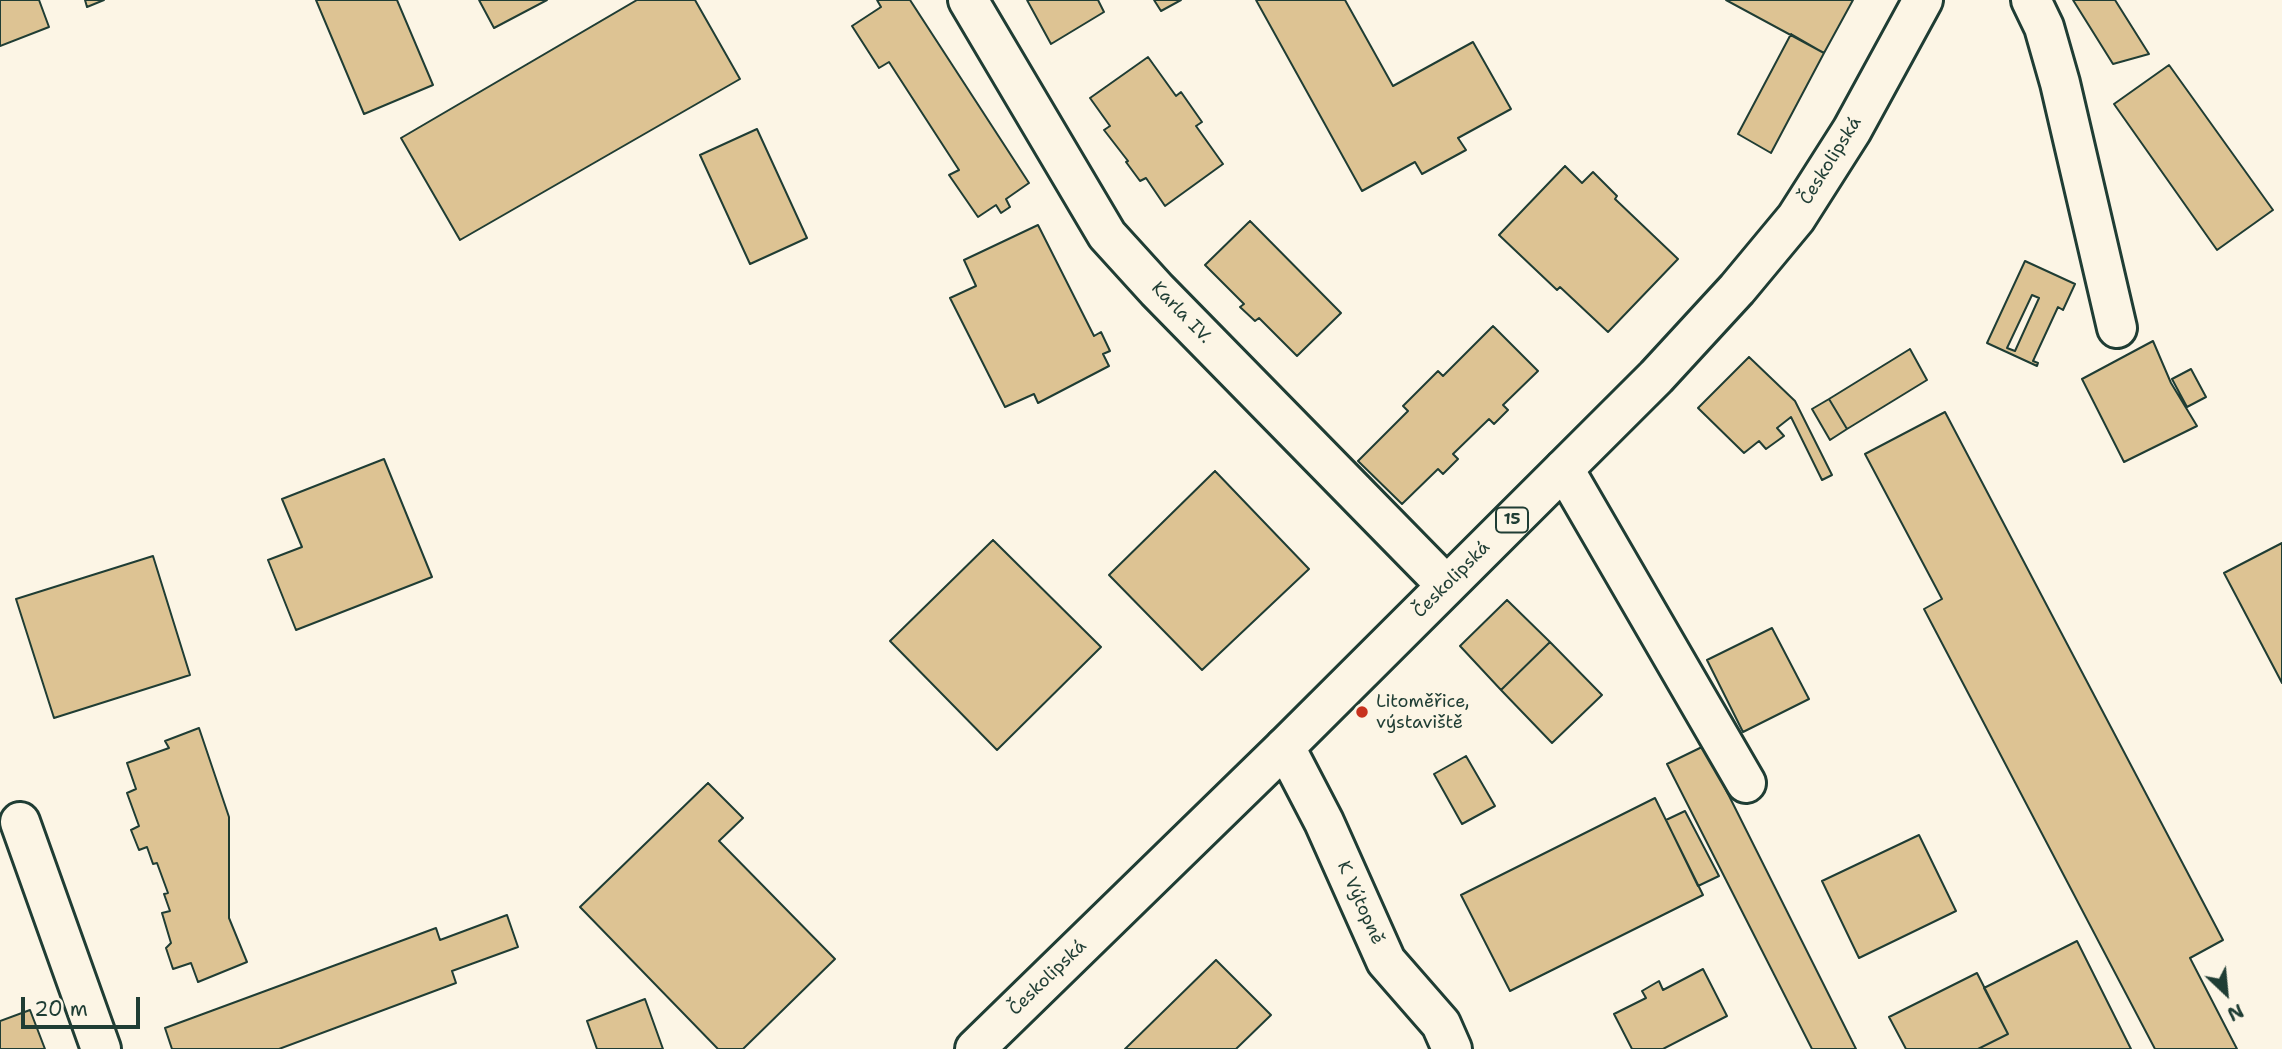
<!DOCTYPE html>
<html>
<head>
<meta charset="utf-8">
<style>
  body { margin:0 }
  #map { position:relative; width:2282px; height:1049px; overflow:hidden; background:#fcf5e5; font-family:"Shantell Sans",sans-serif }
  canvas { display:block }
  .north { position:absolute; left:2191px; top:958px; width:70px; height:70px; -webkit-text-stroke:5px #fcf5e5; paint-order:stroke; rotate:154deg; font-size:19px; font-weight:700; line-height:28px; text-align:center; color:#1f3d34 }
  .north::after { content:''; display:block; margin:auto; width:24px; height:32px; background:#1f3d34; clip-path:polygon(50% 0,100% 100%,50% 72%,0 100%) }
  .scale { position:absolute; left:21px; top:997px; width:119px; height:32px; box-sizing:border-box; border:4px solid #1f3d34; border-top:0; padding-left:9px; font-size:21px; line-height:24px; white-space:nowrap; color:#1f3d34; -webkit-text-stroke:5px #fcf5e5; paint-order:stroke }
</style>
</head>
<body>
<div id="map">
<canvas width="2282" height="1049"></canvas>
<div class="north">N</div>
<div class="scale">20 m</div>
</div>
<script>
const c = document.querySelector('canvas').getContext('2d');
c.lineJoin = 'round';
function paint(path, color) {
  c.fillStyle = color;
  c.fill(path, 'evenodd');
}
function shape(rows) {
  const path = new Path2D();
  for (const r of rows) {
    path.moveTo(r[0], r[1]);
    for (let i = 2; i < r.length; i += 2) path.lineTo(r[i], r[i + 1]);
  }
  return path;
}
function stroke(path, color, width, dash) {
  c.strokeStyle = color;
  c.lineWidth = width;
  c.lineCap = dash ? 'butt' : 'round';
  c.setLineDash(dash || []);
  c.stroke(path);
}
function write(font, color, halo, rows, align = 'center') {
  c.font = font + ' "Shantell Sans",sans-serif';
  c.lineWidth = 6;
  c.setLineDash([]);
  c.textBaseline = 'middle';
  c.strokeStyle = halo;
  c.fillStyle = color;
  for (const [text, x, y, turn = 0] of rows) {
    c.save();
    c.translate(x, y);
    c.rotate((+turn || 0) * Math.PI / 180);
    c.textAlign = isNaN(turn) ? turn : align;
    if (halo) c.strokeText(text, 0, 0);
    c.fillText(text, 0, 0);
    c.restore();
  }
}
const building = shape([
  [0,0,39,0,49,27,0,46,0,0],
  [85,0,104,0,87,7,85,0],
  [316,0,397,0,433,85,364,114,316,0],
  [479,0,547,0,494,28,479,0],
  [637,0,695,0,740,79,460,240,401,138,637,0],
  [877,0,910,0,1029,183,1006,199,1010,207,1001,213,996,205,978,217,949,175,959,170,889,62,879,68,852,26,881,7,877,0],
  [1027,0,1098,0,1104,12,1051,44,1027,0],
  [1154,0,1181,0,1161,11,1154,0],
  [1256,0,1345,0,1393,86,1473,42,1511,109,1458,138,1466,150,1422,174,1415,162,1362,191,1256,0],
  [1726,0,1853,0,1824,53,1726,0],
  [2073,0,2115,0,2149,54,2113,64,2073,0],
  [1791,34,1824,53,1771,153,1738,134,1791,34],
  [1148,57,1176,96,1181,92,1202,122,1196,126,1223,164,1165,206,1146,178,1140,181,1126,162,1128,161,1104,130,1110,126,1090,98,1148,57],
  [2169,65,2273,210,2217,250,2114,104,2169,65],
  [757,129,807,238,750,264,700,155,757,129],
  [1565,166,1582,183,1593,172,1617,196,1615,199,1678,259,1608,332,1560,287,1557,290,1499,235,1565,166],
  [1250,221,1341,313,1297,356,1259,318,1255,321,1240,307,1244,304,1205,265,1250,221],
  [1038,225,1094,336,1101,332,1110,351,1103,354,1109,366,1038,403,1034,394,1005,407,950,298,976,286,964,260,1038,225],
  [2025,261,2075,284,2063,310,2058,307,2033,361,2038,363,2037,366,1987,343,2025,261],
  [2032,295,2039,298,2015,351,2007,348,2032,295],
  [1493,326,1538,371,1503,405,1508,410,1494,424,1489,419,1453,454,1458,459,1443,474,1438,469,1402,504,1358,461,1408,411,1403,406,1438,371,1443,376,1493,326],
  [2153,341,2171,383,2197,426,2124,462,2082,379,2153,341],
  [1910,349,1927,380,1847,429,1829,399,1910,349],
  [1749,357,1795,401,1832,475,1822,480,1791,417,1777,428,1784,436,1766,449,1759,441,1744,453,1698,408,1749,357],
  [2191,369,2206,397,2187,407,2172,379,2191,369],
  [1829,399,1847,429,1830,440,1812,409,1829,399],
  [1945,412,2223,940,2190,958,2237,1049,2155,1049,1924,609,1942,599,1865,454,1945,412],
  [384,459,432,577,296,630,268,560,302,547,282,499,384,459],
  [1215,471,1309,569,1202,670,1109,575,1215,471],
  [993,540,1101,647,997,750,890,641,993,540],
  [2282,543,2282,683,2224,573,2282,543],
  [153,556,190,675,54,718,16,599,153,556],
  [1507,600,1550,642,1501,690,1460,646,1507,600],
  [1772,628,1809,699,1743,732,1707,660,1772,628],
  [1550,642,1602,695,1552,743,1501,690,1550,642],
  [199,728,229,817,229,918,247,962,198,982,191,963,173,969,166,948,171,943,162,913,170,911,164,894,168,893,157,863,153,864,147,847,139,850,131,830,139,826,127,793,136,789,127,763,169,748,165,741,199,728],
  [1704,746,1856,1049,1812,1049,1667,764,1704,746],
  [1466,756,1495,806,1462,824,1434,774,1466,756],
  [708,783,743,818,719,841,835,959,743,1049,718,1049,580,907,708,783],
  [1655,798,1703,895,1510,991,1461,895,1655,798],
  [1685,811,1719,876,1698,886,1666,820,1685,811],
  [1919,835,1956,911,1859,958,1822,881,1919,835],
  [507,915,518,947,452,971,456,983,279,1049,172,1049,165,1028,436,928,440,940,507,915],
  [2077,941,2131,1049,1978,1049,2008,1034,1984,988,2077,941],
  [1216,960,1271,1015,1236,1049,1125,1049,1216,960],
  [1703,969,1727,1016,1663,1049,1632,1049,1614,1014,1646,998,1642,991,1659,981,1663,990,1703,969],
  [1977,973,2008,1034,1978,1049,1906,1049,1889,1017,1977,973],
  [645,999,663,1049,597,1049,587,1021,645,999],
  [30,1010,45,1049,0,1049,0,1021,30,1010]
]);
paint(building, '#ddc393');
stroke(building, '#1f3d34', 2);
const minor = shape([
  [968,0,1107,235,1157,290,1446,585],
  [2031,0,2044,27,2060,83,2117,328],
  [1564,469,1746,783],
  [1285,747,1324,822,1386,961,1441,1024,1452,1049],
  [20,822,101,1049]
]);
const major = shape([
  [975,1049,1285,747,1656,377,1737,289,1796,218,1852,130,1923,0]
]);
stroke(minor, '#1f3d34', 44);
stroke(major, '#1f3d34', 44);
stroke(minor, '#fcf5e5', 38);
stroke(major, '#fcf5e5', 38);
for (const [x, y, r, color] of [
  [1362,712,7,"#c8321e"]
]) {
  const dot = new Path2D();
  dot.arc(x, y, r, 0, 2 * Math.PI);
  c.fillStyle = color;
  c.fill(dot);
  stroke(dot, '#fcf5e5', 2.5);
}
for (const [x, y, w] of [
  [1512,520,32]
]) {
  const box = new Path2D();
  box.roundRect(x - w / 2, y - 12.5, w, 25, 5);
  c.fillStyle = '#fcf5e5';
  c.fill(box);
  stroke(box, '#1f3d34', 2);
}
write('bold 16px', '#1f3d34', null, [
  ["15",1512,520]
]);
write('18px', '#1f3d34', '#fcf5e5', [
  ["Českolipská",1831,161,-58],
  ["Karla IV.",1181,313,46],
  ["Českolipská",1452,580,-45],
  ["K Výtopně",1360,903,66],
  ["Českolipská",1048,978,-44]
]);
write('18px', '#1f3d34', '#fcf5e5', [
  ["Litoměřice,",1376,702],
  ["výstaviště",1376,723]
], 'left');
</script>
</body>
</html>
